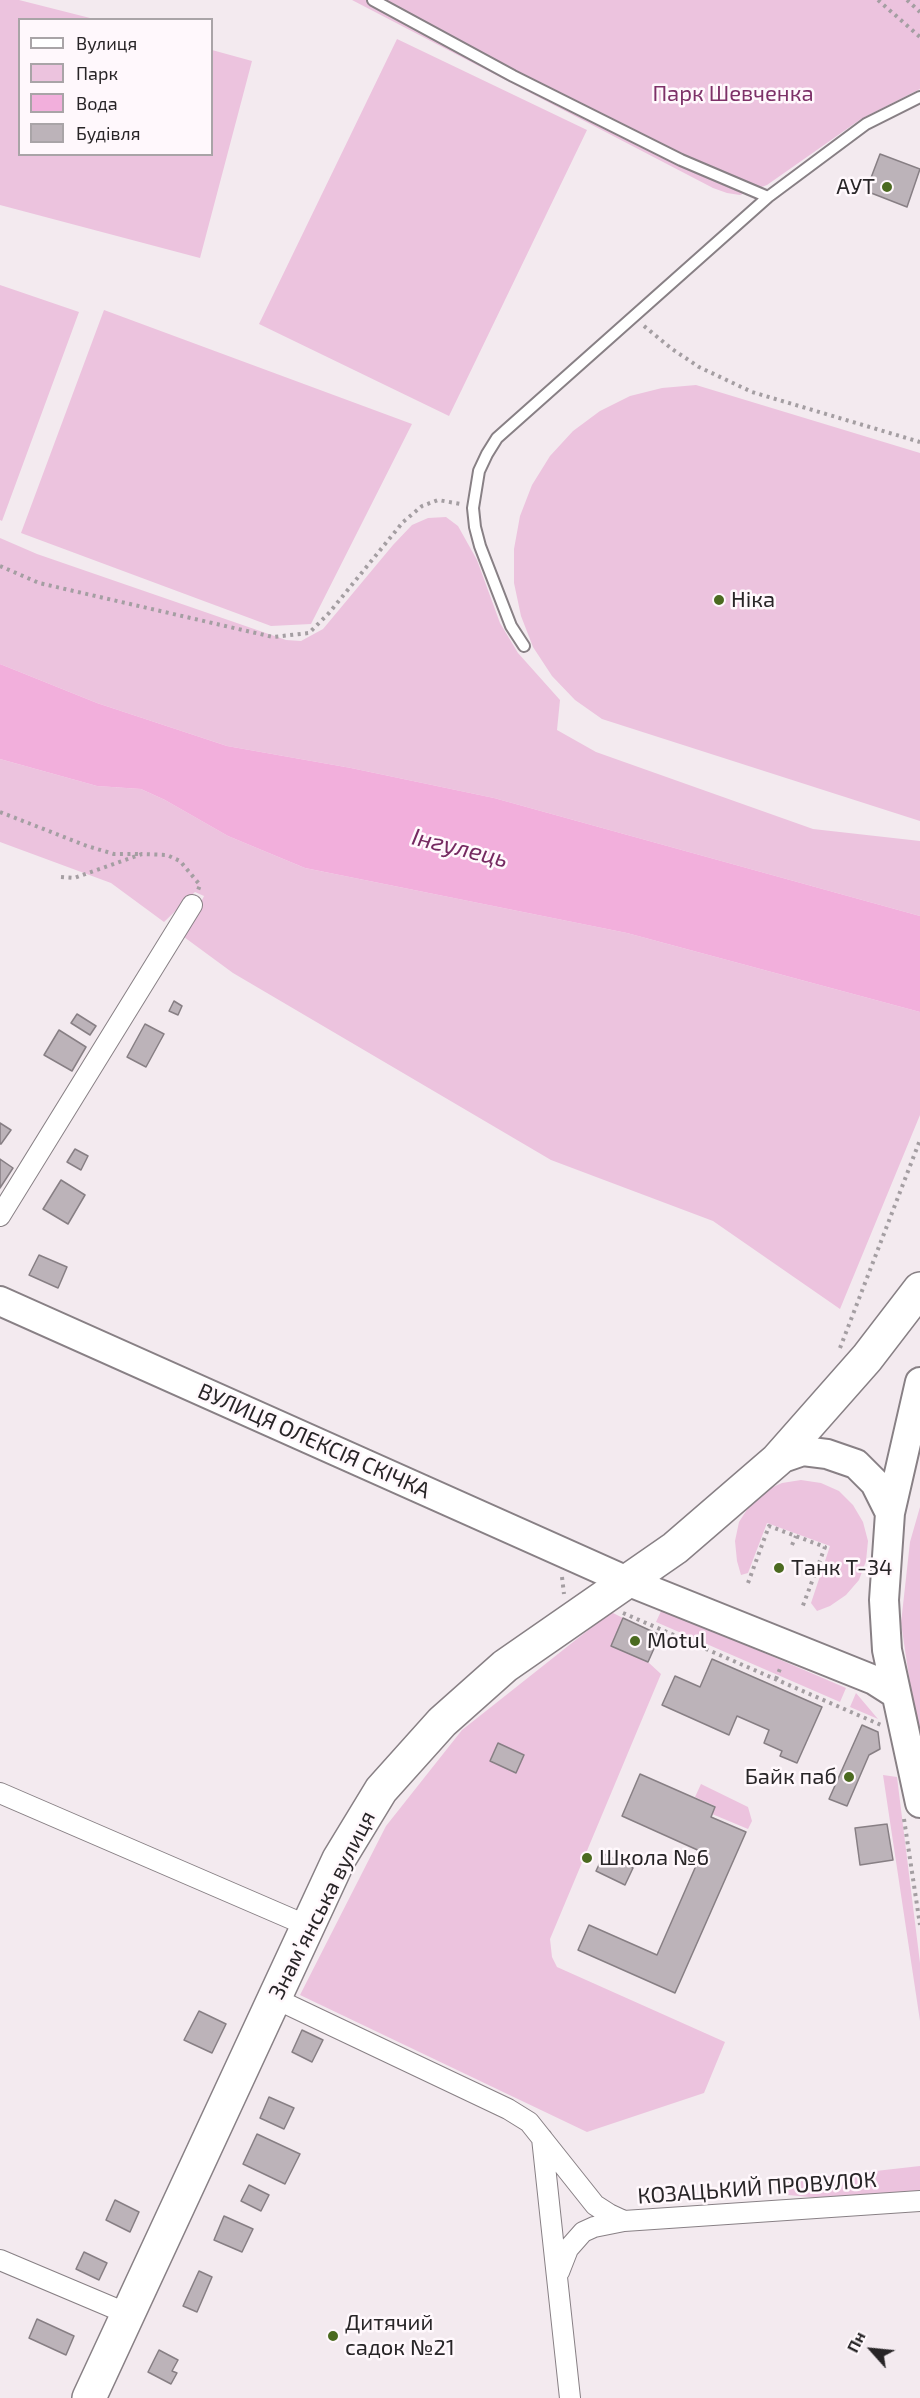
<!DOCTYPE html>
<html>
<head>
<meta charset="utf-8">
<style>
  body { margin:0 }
  #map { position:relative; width:920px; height:2398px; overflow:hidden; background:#f3eaef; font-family:"Exo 2",sans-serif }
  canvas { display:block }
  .legend { position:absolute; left:18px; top:18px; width:195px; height:138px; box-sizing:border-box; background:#fff8fc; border:2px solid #a9a4a7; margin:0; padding:8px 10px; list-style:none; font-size:18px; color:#282527 }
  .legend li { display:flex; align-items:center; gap:12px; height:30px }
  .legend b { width:30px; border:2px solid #a9a4a7 }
  .north { position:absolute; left:842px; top:2320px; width:60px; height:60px; -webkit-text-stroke:4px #fff8fc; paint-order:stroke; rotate:297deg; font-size:16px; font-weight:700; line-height:24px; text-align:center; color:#282527 }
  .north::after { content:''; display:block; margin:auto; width:21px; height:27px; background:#282527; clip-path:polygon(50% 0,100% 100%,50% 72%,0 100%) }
</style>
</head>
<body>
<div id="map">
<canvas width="920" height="2398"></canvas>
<ul class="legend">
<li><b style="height:8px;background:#fff"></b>Вулиця</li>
<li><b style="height:16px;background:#ecc3de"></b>Парк</li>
<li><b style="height:16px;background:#f2afdc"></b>Вода</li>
<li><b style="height:16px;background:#bcb3b9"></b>Будівля</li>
</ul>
<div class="north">Пн</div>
</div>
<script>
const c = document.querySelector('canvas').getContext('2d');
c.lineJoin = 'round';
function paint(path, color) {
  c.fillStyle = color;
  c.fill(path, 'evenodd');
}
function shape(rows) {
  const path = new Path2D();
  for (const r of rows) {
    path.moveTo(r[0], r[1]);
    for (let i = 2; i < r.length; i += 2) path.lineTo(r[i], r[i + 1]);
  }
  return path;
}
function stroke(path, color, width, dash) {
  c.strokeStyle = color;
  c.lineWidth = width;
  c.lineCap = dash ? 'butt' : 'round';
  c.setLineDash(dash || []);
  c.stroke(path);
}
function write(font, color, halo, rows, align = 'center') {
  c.font = font + ' "Exo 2",sans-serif';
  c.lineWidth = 5;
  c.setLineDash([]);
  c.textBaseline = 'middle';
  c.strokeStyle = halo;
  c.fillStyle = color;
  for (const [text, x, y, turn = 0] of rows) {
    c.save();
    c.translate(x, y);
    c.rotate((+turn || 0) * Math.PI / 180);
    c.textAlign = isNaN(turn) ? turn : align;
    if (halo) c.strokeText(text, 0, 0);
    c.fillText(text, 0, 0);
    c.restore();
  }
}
paint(shape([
  [0,0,19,0,94,19,20,20,20,154,212,154,212,50,252,61,200,258,0,205],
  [352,0,920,0,920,89,861,119,767,185,740,195,727,193,713,188],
  [397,39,587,130,449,416,259,324],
  [0,285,79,312,2,521,0,520],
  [104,310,412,424,311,624,271,626,21,533],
  [696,385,920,453,920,821,602,719,575,700,552,676,533,647,521,616,514,583,514,549,520,516,532,485,550,456,573,431,600,411,630,396,662,388],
  [446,517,458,526,477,560,500,623,518,653,560,700,557,730,596,752,813,829,920,841,920,916,494,798,351,768,227,746,97,703,0,664,0,538,37,554,286,640,301,641,323,629,393,545,412,525,428,518],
  [0,759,97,786,141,789,165,800,228,836,305,868,627,933,920,1012,920,1115,840,1309,713,1221,551,1160,233,973,184,937,204,896,195,892,164,922,111,883,0,842],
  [801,1480,821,1483,839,1491,853,1505,863,1522,868,1541,866,1561,859,1580,846,1595,830,1606,817,1611,811,1603,830,1546,767,1523,748,1573,741,1575,737,1561,735,1541,739,1522,750,1505,764,1491,782,1483],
  [920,1507,920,1751,901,1623,910,1542],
  [662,1609,846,1688,840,1702,656,1622],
  [611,1612,623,1618,611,1646,648,1662,661,1674,550,1939,552,1957,557,1967,725,2042,704,2093,587,2132,300,1995,386,1826,462,1730],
  [856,1693,878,1719,850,1707],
  [883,1775,897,1777,920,1963,920,2021],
  [701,1784,748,1807,752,1821,748,1829,712,1814,715,1806,695,1797],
  [920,2166,920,2193,829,2199,778,2194,778,2182]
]), '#ecc3de');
paint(shape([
  [0,664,97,703,227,746,351,768,494,798,920,916,920,1012,627,933,305,868,228,836,165,800,141,789,97,786,0,759]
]), '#f2afdc');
const building = shape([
  [880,154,920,169,907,207,866,191,880,154],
  [174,1001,182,1006,178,1015,169,1011,174,1001],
  [77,1014,96,1026,90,1035,71,1023,77,1014],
  [145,1024,164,1034,146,1067,127,1057,145,1024],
  [59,1030,86,1047,72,1071,44,1055,59,1030],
  [0,1123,11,1130,1,1144,0,1144,0,1123],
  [75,1149,88,1156,81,1170,67,1162,75,1149],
  [0,1159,13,1168,0,1188,0,1159],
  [61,1180,85,1195,68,1224,43,1209,61,1180],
  [39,1255,67,1267,58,1288,29,1275,39,1255],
  [623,1618,660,1635,648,1662,611,1646,623,1618],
  [712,1659,822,1707,797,1763,780,1756,782,1751,764,1743,769,1730,737,1716,729,1735,662,1705,675,1676,700,1687,712,1659],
  [862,1725,878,1732,880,1749,869,1755,847,1806,829,1799,862,1725],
  [498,1743,524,1755,516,1773,490,1761,498,1743],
  [640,1774,715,1807,711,1817,746,1832,675,1993,578,1950,589,1925,657,1955,702,1852,622,1816,640,1774],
  [887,1824,893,1860,860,1865,855,1828,887,1824],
  [604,1854,633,1868,625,1885,596,1871,604,1854],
  [199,2011,226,2024,212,2053,184,2040,199,2011],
  [302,2030,323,2040,312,2062,292,2052,302,2030],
  [269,2097,294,2108,284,2129,260,2118,269,2097],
  [257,2134,300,2154,285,2184,243,2164,257,2134],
  [249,2185,269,2195,261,2211,241,2201,249,2185],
  [115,2200,139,2212,130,2232,106,2220,115,2200],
  [224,2216,253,2229,242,2252,214,2240,224,2216],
  [84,2252,107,2263,99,2280,76,2269,84,2252],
  [199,2271,212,2277,197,2312,183,2306,199,2271],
  [37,2319,74,2336,66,2355,29,2338,37,2319],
  [159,2350,178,2360,172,2371,177,2373,171,2384,148,2372,159,2350]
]);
paint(building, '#bcb3b9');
stroke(building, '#877f84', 1.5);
const lane = shape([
  [373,0,513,76,681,160,768,197],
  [524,646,511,626,480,546,475,527,473,508,479,471,487,454,497,438,768,197,866,124,920,97]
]);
const street = shape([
  [0,1216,192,905],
  [0,1793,308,1926],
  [274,1998,508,2109,529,2122,595,2205,609,2214,624,2221,920,2201],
  [542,2138,570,2398],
  [0,2260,128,2314],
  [559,2272,568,2249,583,2232,594,2227,624,2221]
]);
const secondary = shape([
  [0,1301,627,1581,874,1680,896,1694],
  [920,1382,890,1513,884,1600,887,1650,920,1803],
  [777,1460,803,1451,827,1454,856,1464,875,1483,890,1513]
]);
const highway = shape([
  [89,2398,339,1859,381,1790,442,1722,505,1666,675,1548,777,1460,867,1358,920,1289]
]);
stroke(lane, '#888085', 14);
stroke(street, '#888085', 22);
stroke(secondary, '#888085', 32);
stroke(highway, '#888085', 36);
stroke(shape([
  [878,0,920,37],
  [907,0,920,12],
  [644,326,672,349,699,367,752,392,920,442],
  [0,566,39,583,273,637,309,633,329,613,403,522,422,506,438,500,461,504],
  [0,812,87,846,114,854,138,854],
  [61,877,74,878,142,854,167,855,180,861,200,885,198,890],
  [840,1348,920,1140],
  [792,1545,796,1536],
  [562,1577,564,1594],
  [748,1583,769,1526,825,1547,802,1608],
  [623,1613,881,1725],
  [776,1679,781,1666],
  [904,1819,920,1925]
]), '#a49ea2', 4, [3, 4.5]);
stroke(lane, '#fff', 10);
stroke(street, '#fff', 20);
stroke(secondary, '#fff', 28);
stroke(highway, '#fff', 33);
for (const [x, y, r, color] of [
  [887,187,6,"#4b6a20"],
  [719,600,6,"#4b6a20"],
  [779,1568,6,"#4b6a20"],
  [635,1641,6,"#4b6a20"],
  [849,1777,6,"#4b6a20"],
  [587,1858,6,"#4b6a20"],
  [333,2336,6,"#4b6a20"]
]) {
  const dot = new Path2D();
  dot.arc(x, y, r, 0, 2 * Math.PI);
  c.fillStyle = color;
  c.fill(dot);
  stroke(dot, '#fff8fc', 2);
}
write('22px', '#7d3168', '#fff8fc', [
  ["Парк Шевченка",733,94]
]);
write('22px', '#282527', '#fff8fc', [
  ["АУТ",875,187,"right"],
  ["Ніка",731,600],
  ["Танк Т-34",791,1568],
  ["Motul",647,1641],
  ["Байк паб",837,1777,"right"],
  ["Школа №6",599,1858],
  ["Дитячий",345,2323],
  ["садок №21",345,2348]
], 'left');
write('22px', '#282527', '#fff8fc', [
  ["ВУЛИЦЯ ОЛЕКСІЯ СКІЧКА",314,1441,24],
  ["Знамʼянська вулиця",322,1905,-63],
  ["КОЗАЦЬКИЙ ПРОВУЛОК",757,2188,-4]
]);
write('italic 24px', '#752a61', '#fff8fc', [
  ["Інгулець",460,848,14]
]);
</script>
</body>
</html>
